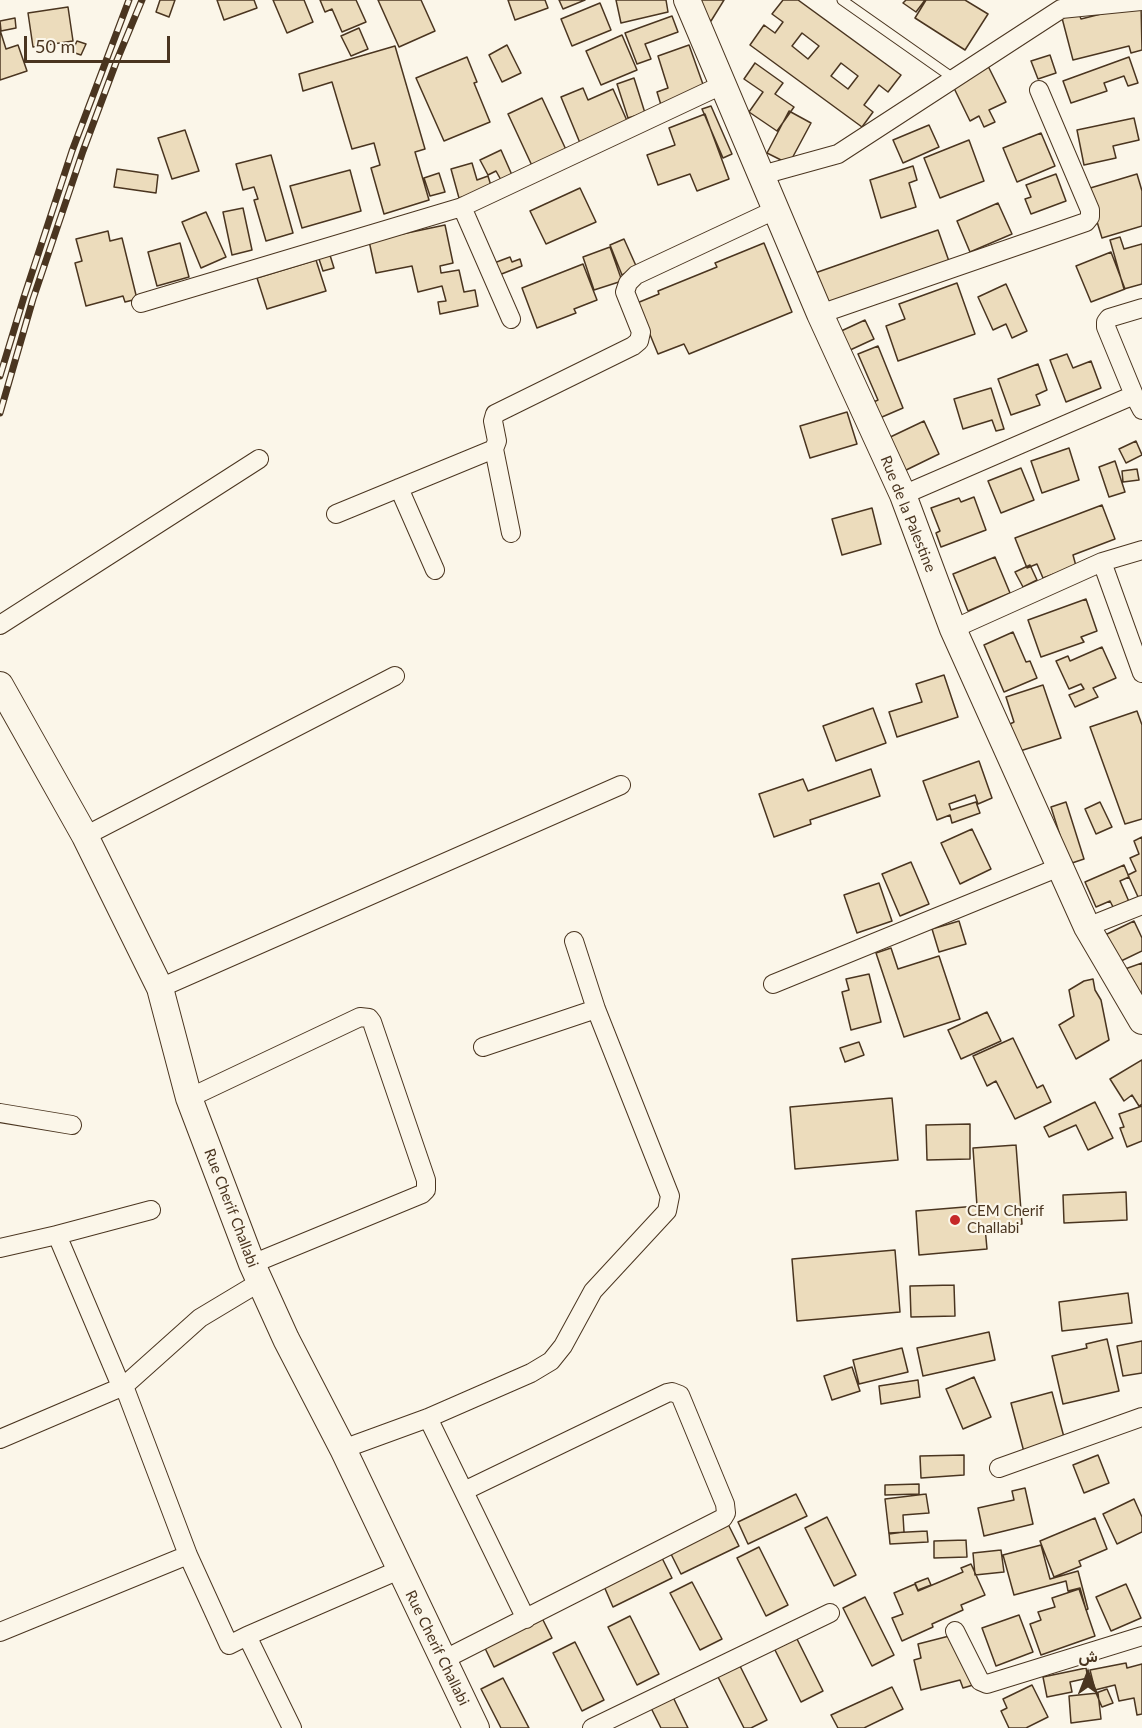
<!DOCTYPE html>
<html>
<head>
<meta charset="utf-8">
<style>
  body { margin:0 }
  #map { position:relative; width:1142px; height:1728px; overflow:hidden; background:#fbf6e9; font-family:Lato,Vazirmatn,sans-serif }
  canvas { display:block }
  .north { position:absolute; left:1058px; top:1644px; width:60px; height:60px; -webkit-text-stroke:4px #fbf6e9; paint-order:stroke; rotate:0deg; font-size:16px; font-weight:700; line-height:24px; text-align:center; color:#4a3520 }
  .north::after { content:''; display:block; margin:auto; width:21px; height:27px; background:#4a3520; clip-path:polygon(50% 0,100% 100%,50% 72%,0 100%) }
  .scale { position:absolute; left:24px; top:36px; width:146px; height:27px; box-sizing:border-box; border:3px solid #4a3520; border-top:0; padding-left:8px; font-size:18px; line-height:21px; white-space:nowrap; color:#4a3520; -webkit-text-stroke:4px #fbf6e9; paint-order:stroke }
</style>
</head>
<body>
<div id="map">
<canvas width="1142" height="1728"></canvas>
<div class="north">ش</div>
<div class="scale">50 m</div>
</div>
<script>
const c = document.querySelector('canvas').getContext('2d');
c.lineJoin = 'round';
function paint(path, color) {
  c.fillStyle = color;
  c.fill(path, 'evenodd');
}
function shape(rows) {
  const path = new Path2D();
  for (const r of rows) {
    path.moveTo(r[0], r[1]);
    for (let i = 2; i < r.length; i += 2) path.lineTo(r[i], r[i + 1]);
  }
  return path;
}
function stroke(path, color, width, dash) {
  c.strokeStyle = color;
  c.lineWidth = width;
  c.lineCap = dash ? 'butt' : 'round';
  c.setLineDash(dash || []);
  c.stroke(path);
}
function write(font, color, halo, rows, align = 'center') {
  c.font = font + ' Lato,sans-serif';
  c.lineWidth = 4.5;
  c.setLineDash([]);
  c.textBaseline = 'middle';
  c.strokeStyle = halo;
  c.fillStyle = color;
  for (const [text, x, y, turn = 0] of rows) {
    c.save();
    c.translate(x, y);
    c.rotate((+turn || 0) * Math.PI / 180);
    c.textAlign = isNaN(turn) ? turn : align;
    if (halo) c.strokeText(text, 0, 0);
    c.fillText(text, 0, 0);
    c.restore();
  }
}
const building = shape([
  [160,0,175,0,169,17,156,12,160,0],
  [217,0,254,0,257,8,224,20,217,0],
  [273,0,304,0,313,22,287,33,273,0],
  [320,0,356,0,366,22,342,32,332,9,325,12,320,0],
  [378,0,421,0,435,31,399,47,378,0],
  [508,0,545,0,548,8,515,20,508,0],
  [559,0,585,0,563,9,559,0],
  [616,0,666,0,668,12,621,23,616,0],
  [692,0,724,0,711,21,697,12,692,0],
  [783,0,798,0,901,75,888,92,879,85,864,105,873,112,862,127,750,45,764,25,775,33,783,22,772,14,783,0],
  [802,33,819,46,808,59,792,46,802,33],
  [841,63,858,76,848,89,831,76,841,63],
  [906,0,925,0,916,12,903,3,906,0],
  [926,0,965,0,988,14,965,50,915,18,926,0],
  [600,3,611,30,572,46,561,19,600,3],
  [1141,4,1142,50,1131,53,1129,46,1073,60,1062,18,1079,14,1081,19,1141,4],
  [68,7,73,41,33,47,28,13,68,7],
  [672,16,678,32,645,44,651,59,637,64,625,33,672,16],
  [15,18,16,28,1,31,0,21,15,18],
  [359,28,368,49,351,56,341,36,359,28],
  [0,30,6,49,18,45,27,71,0,80,0,30],
  [622,35,637,70,601,85,586,51,622,35],
  [77,41,86,44,81,55,72,52,77,41],
  [507,45,521,73,502,82,489,55,507,45],
  [689,45,705,90,661,105,657,92,668,88,658,56,689,45],
  [395,46,425,149,415,152,429,200,384,214,371,168,380,165,374,143,352,149,332,82,303,91,299,74,395,46],
  [1050,55,1056,73,1038,79,1031,61,1050,55],
  [467,57,477,82,474,83,490,122,444,141,416,78,467,57],
  [1129,57,1138,83,1128,86,1124,76,1104,83,1107,91,1071,103,1063,81,1129,57],
  [755,63,783,83,775,94,794,107,777,131,749,112,763,92,744,79,755,63],
  [988,66,1006,102,989,110,995,122,984,127,979,116,970,121,952,84,988,66],
  [634,78,645,113,628,118,617,84,634,78],
  [583,88,588,100,613,89,628,123,580,143,561,97,583,88],
  [542,98,568,154,534,170,508,114,542,98],
  [711,106,732,154,723,158,702,109,711,106],
  [789,111,811,123,789,164,767,153,789,111],
  [705,114,729,179,697,191,690,174,658,185,647,155,675,145,669,128,705,114],
  [1134,118,1139,140,1113,146,1116,158,1084,165,1077,130,1134,118],
  [929,125,939,147,903,163,893,140,929,125],
  [185,130,199,171,172,179,158,138,185,130],
  [1041,133,1055,166,1017,182,1003,148,1041,133],
  [969,140,984,181,940,198,924,158,969,140],
  [501,150,512,175,501,180,496,171,488,175,480,160,501,150],
  [271,155,293,233,266,241,254,200,258,199,254,187,243,190,236,164,271,155],
  [472,163,477,180,488,176,492,189,459,198,451,169,472,163],
  [913,166,917,180,909,183,916,207,881,218,870,180,913,166],
  [117,169,158,175,156,193,114,187,117,169],
  [350,170,361,211,302,228,290,186,350,170],
  [439,173,445,192,430,196,424,178,439,173],
  [1056,174,1066,201,1031,214,1025,199,1031,197,1026,185,1056,174],
  [1137,174,1142,191,1142,226,1102,238,1087,189,1137,174],
  [580,188,596,222,546,244,530,211,580,188],
  [998,203,1012,234,970,252,957,221,998,203],
  [243,208,252,250,232,255,223,212,243,208],
  [206,212,226,257,201,268,182,222,206,212],
  [445,225,453,263,440,266,441,273,459,270,464,292,475,290,478,306,440,314,438,302,446,301,442,286,418,292,412,266,376,273,369,241,445,225],
  [938,230,951,267,828,310,815,273,938,230],
  [108,231,110,241,122,238,137,299,125,302,123,296,86,306,75,263,82,261,76,239,108,231],
  [1120,237,1124,249,1142,244,1142,284,1124,289,1110,240,1120,237],
  [624,239,637,268,622,275,610,245,624,239],
  [180,243,189,277,157,286,148,252,180,243],
  [764,243,792,312,689,354,684,344,658,354,637,303,659,294,658,291,717,267,715,263,764,243],
  [610,247,622,281,594,290,583,257,610,247],
  [329,252,334,268,323,271,318,256,329,252],
  [1111,252,1125,289,1091,302,1076,266,1111,252],
  [510,257,512,262,520,259,522,266,499,275,494,263,510,257],
  [316,260,326,291,267,309,257,278,316,260],
  [583,264,597,300,574,309,576,313,537,328,522,288,583,264],
  [957,283,975,334,898,361,886,326,905,319,899,304,957,283],
  [1006,284,1027,331,1012,338,1006,324,993,330,978,297,1006,284],
  [865,320,874,339,848,351,839,332,865,320],
  [878,346,903,408,875,420,869,404,878,400,858,354,878,346],
  [1067,354,1073,368,1091,361,1101,388,1066,402,1050,360,1067,354],
  [1038,364,1047,390,1036,395,1040,405,1011,415,998,379,1038,364],
  [991,388,1004,429,996,431,992,420,963,429,954,399,991,388],
  [847,412,857,444,810,458,800,426,847,412],
  [924,421,939,454,900,473,884,440,924,421],
  [1136,441,1142,455,1126,463,1119,449,1136,441],
  [1069,448,1079,480,1042,493,1031,461,1069,448],
  [1115,461,1125,492,1109,497,1099,467,1115,461],
  [1021,468,1034,500,1001,513,988,481,1021,468],
  [1137,469,1139,480,1123,482,1122,471,1137,469],
  [974,497,986,530,941,547,936,533,940,531,931,508,959,498,961,502,974,497],
  [1102,505,1115,539,1073,555,1076,566,1043,578,1037,564,1027,568,1015,538,1102,505],
  [872,508,881,544,842,555,832,519,872,508],
  [995,557,1010,593,968,611,953,574,995,557],
  [1030,565,1037,580,1023,587,1015,572,1030,565],
  [1086,599,1097,631,1081,637,1084,642,1041,657,1028,620,1086,599],
  [1013,632,1026,662,1030,661,1037,678,1004,692,984,645,1013,632],
  [1102,647,1116,678,1093,688,1098,697,1075,707,1069,695,1084,689,1081,684,1069,689,1056,661,1068,656,1070,661,1102,647],
  [944,675,958,717,897,737,889,712,922,702,916,684,944,675],
  [1043,685,1061,738,1020,751,1010,724,1014,722,1006,697,1043,685],
  [873,708,886,743,836,761,823,726,873,708],
  [1137,711,1142,725,1142,819,1125,824,1090,727,1137,711],
  [979,761,992,798,978,804,975,795,949,804,951,810,976,802,980,813,952,823,950,815,937,820,923,781,979,761],
  [871,769,880,796,810,820,811,824,774,837,759,794,803,779,808,791,871,769],
  [1066,802,1084,859,1069,864,1051,807,1066,802],
  [1100,802,1112,827,1096,834,1085,809,1100,802],
  [972,829,991,869,960,884,941,843,972,829],
  [1142,837,1142,898,1139,899,1128,875,1136,871,1130,858,1139,854,1134,841,1142,837],
  [911,862,929,904,900,916,882,874,911,862],
  [1124,865,1129,877,1120,881,1130,904,1115,911,1110,901,1096,907,1085,882,1124,865],
  [879,883,892,921,857,933,844,895,879,883],
  [959,921,966,944,939,952,932,929,959,921],
  [1134,921,1142,938,1142,951,1119,962,1105,935,1134,921],
  [891,948,898,969,939,956,960,1019,904,1037,876,953,891,948],
  [1142,963,1142,1002,1125,969,1142,963],
  [869,974,881,1022,851,1030,842,992,849,990,846,979,869,974],
  [1093,979,1095,990,1101,1000,1109,1040,1076,1059,1059,1025,1074,1016,1069,990,1084,981,1093,979],
  [987,1012,1001,1041,961,1059,948,1030,987,1012],
  [1013,1038,1037,1088,1043,1085,1051,1102,1015,1119,996,1081,987,1086,973,1056,1013,1038],
  [859,1042,864,1055,845,1062,840,1048,859,1042],
  [1142,1060,1142,1104,1139,1106,1132,1095,1124,1101,1110,1079,1142,1060],
  [892,1098,898,1160,795,1169,790,1107,892,1098],
  [1095,1102,1113,1138,1088,1150,1076,1125,1049,1137,1044,1127,1095,1102],
  [1142,1106,1142,1141,1127,1147,1120,1128,1124,1127,1119,1114,1142,1106],
  [970,1124,970,1159,927,1160,926,1125,970,1124],
  [1016,1145,1022,1224,985,1227,987,1249,919,1255,916,1211,977,1206,973,1148,1016,1145],
  [1126,1192,1127,1220,1064,1223,1063,1195,1126,1192],
  [895,1250,900,1312,797,1321,792,1259,895,1250],
  [954,1285,955,1316,911,1317,910,1286,954,1285],
  [1128,1293,1132,1323,1062,1331,1059,1302,1128,1293],
  [989,1332,995,1360,923,1376,917,1348,989,1332],
  [1107,1339,1119,1391,1063,1404,1052,1356,1087,1348,1086,1344,1107,1339],
  [1142,1341,1142,1373,1123,1376,1117,1346,1142,1341],
  [902,1348,908,1372,859,1384,853,1360,902,1348],
  [852,1367,860,1391,832,1400,824,1376,852,1367],
  [974,1377,991,1417,963,1429,946,1389,974,1377],
  [918,1380,920,1397,881,1404,879,1386,918,1380],
  [1052,1392,1065,1441,1024,1452,1011,1403,1052,1392],
  [964,1455,964,1475,921,1478,920,1456,964,1455],
  [1098,1455,1109,1483,1084,1493,1073,1465,1098,1455],
  [919,1484,919,1494,885,1495,885,1485,919,1484],
  [1025,1488,1033,1524,984,1536,978,1508,1014,1500,1012,1491,1025,1488],
  [796,1494,807,1516,748,1544,738,1522,796,1494],
  [926,1494,929,1513,903,1515,904,1532,889,1534,885,1499,926,1494],
  [1134,1499,1142,1517,1142,1532,1117,1544,1103,1514,1134,1499],
  [827,1517,856,1575,834,1586,805,1528,827,1517],
  [1095,1518,1107,1549,1079,1561,1081,1566,1054,1577,1040,1541,1095,1518],
  [728,1524,739,1546,681,1574,670,1552,728,1524],
  [927,1531,928,1542,890,1544,889,1533,927,1531],
  [966,1540,967,1557,934,1558,934,1541,966,1540],
  [1041,1545,1050,1579,1078,1571,1088,1609,1086,1610,1080,1588,1068,1591,1066,1581,1014,1595,1003,1555,1041,1545],
  [759,1547,788,1605,766,1616,737,1558,759,1547],
  [1001,1550,1004,1572,975,1575,973,1553,1001,1550],
  [661,1556,672,1578,613,1607,603,1584,661,1556],
  [971,1564,985,1595,961,1605,963,1610,932,1624,933,1627,902,1641,892,1618,903,1614,894,1593,915,1584,918,1591,963,1572,961,1568,971,1564],
  [928,1578,931,1585,918,1590,915,1583,928,1578],
  [692,1582,722,1639,700,1650,670,1593,692,1582],
  [1126,1584,1141,1618,1111,1631,1096,1597,1126,1584],
  [1079,1589,1095,1636,1041,1655,1030,1624,1041,1620,1038,1612,1055,1607,1052,1598,1079,1589],
  [865,1597,894,1655,872,1666,843,1608,865,1597],
  [1019,1615,1033,1652,996,1666,982,1628,1019,1615],
  [541,1616,552,1638,494,1667,483,1644,541,1616],
  [630,1616,659,1674,637,1685,608,1627,630,1616],
  [794,1633,823,1691,801,1702,772,1644,794,1633],
  [957,1634,980,1683,963,1688,960,1680,921,1690,914,1660,921,1658,918,1644,957,1634],
  [575,1642,604,1700,582,1711,553,1653,575,1642],
  [738,1662,767,1720,751,1728,744,1728,716,1673,738,1662],
  [1126,1663,1127,1668,1142,1664,1142,1714,1137,1715,1134,1698,1119,1701,1115,1685,1095,1690,1090,1670,1126,1663],
  [1086,1668,1088,1678,1070,1682,1072,1692,1047,1697,1043,1677,1086,1668],
  [503,1678,529,1728,501,1728,481,1689,503,1678],
  [1032,1685,1048,1717,1026,1728,1009,1728,1001,1711,1007,1708,1003,1699,1032,1685],
  [892,1687,903,1709,864,1728,838,1728,831,1715,892,1687],
  [1107,1689,1113,1703,1102,1707,1096,1693,1107,1689],
  [1098,1693,1101,1719,1071,1723,1069,1696,1098,1693],
  [672,1695,688,1728,661,1728,650,1706,672,1695]
]);
paint(building, '#ecdcbc');
stroke(building, '#4a3520', 1.5);
const lane = shape([
  [842,0,953,78]
]);
const street = shape([
  [762,175,838,154,1061,9,1142,1],
  [141,303,462,207],
  [1142,308,1109,318,1106,322,1106,327,1134,395,1142,410],
  [820,314,1086,222,1090,217,1090,210,1039,90],
  [511,319,462,207,724,84],
  [494,449,511,533],
  [399,488,435,570],
  [903,495,1134,395],
  [336,514,494,449,497,441,493,421,495,414,633,346,639,341,641,332,625,292,628,283,636,275,777,209],
  [1102,562,1142,550],
  [0,625,259,459],
  [953,629,1102,562,1142,673],
  [85,836,395,676],
  [1087,927,1142,905],
  [773,984,1062,866],
  [160,988,621,785],
  [483,1047,596,1009],
  [189,1098,360,1017,369,1018,372,1022,426,1180,426,1190,422,1194,252,1264],
  [0,1113,72,1125],
  [0,1248,57,1235],
  [428,1418,526,1619],
  [0,1439,124,1386,118,1379,57,1235,151,1210],
  [343,1449,428,1418,531,1373,551,1361,563,1346,593,1291,667,1211,670,1196,596,1009,574,941],
  [999,1468,1142,1417],
  [955,1631,980,1681,987,1684,1142,1636],
  [0,1632,188,1555],
  [247,1636,229,1645,188,1555,124,1386,200,1318,260,1282],
  [443,1660,723,1518,726,1513,725,1504,680,1395,672,1392,667,1393,464,1491],
  [292,1728,247,1636,399,1570],
  [592,1728,830,1613]
]);
const secondary = shape([
  [687,0,820,314,903,495,953,629,1087,927,1142,1021],
  [0,685,85,836,160,988,189,1098,252,1264,286,1339,343,1449,476,1728]
]);
stroke(lane, '#4a3520', 11);
stroke(street, '#4a3520', 20);
stroke(secondary, '#4a3520', 28);
stroke(lane, '#fbf6e9', 9);
stroke(street, '#fbf6e9', 18);
stroke(secondary, '#fbf6e9', 26);
const rail = shape([
  [0,376,24,297,72,151,129,0],
  [0,413,33,299,83,151,117,60,142,0]
]);
stroke(rail, '#4a3520', 7);
stroke(rail, '#fbf6e9', 4.5, [14]);
for (const [x, y, r, color] of [
  [955,1220,6,"#c62828"]
]) {
  const dot = new Path2D();
  dot.arc(x, y, r, 0, 2 * Math.PI);
  c.fillStyle = color;
  c.fill(dot);
  stroke(dot, '#fbf6e9', 2);
}
write('15px', '#4a3520', '#fbf6e9', [
  ["Rue de la Palestine",908,514,68],
  ["Rue Cherif Challabi",231,1208,69],
  ["Rue Cherif Challabi",437,1648,64]
]);
write('15px', '#4a3520', '#fbf6e9', [
  ["CEM Cherif",967,1211],
  ["Challabi",967,1228]
], 'left');
</script>
</body>
</html>
